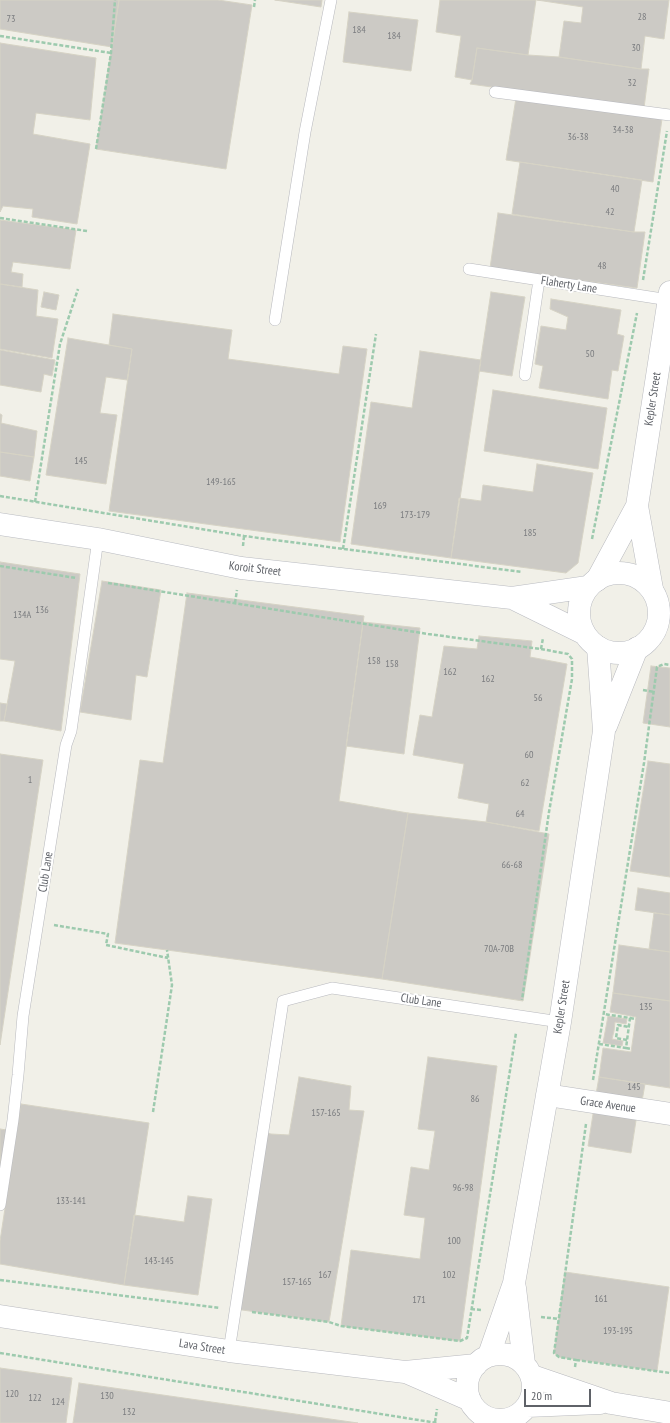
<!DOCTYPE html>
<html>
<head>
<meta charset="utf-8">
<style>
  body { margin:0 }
  #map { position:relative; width:670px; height:1423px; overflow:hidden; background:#f1f0e8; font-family:"PT Sans Narrow",sans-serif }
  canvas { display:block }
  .scale { position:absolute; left:524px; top:1389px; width:67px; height:18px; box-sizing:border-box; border:2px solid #5f6268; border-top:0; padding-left:5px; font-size:12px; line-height:14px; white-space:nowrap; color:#5f6268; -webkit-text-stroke:3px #fff; paint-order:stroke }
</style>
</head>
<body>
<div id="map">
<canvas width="670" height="1423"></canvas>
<div class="scale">20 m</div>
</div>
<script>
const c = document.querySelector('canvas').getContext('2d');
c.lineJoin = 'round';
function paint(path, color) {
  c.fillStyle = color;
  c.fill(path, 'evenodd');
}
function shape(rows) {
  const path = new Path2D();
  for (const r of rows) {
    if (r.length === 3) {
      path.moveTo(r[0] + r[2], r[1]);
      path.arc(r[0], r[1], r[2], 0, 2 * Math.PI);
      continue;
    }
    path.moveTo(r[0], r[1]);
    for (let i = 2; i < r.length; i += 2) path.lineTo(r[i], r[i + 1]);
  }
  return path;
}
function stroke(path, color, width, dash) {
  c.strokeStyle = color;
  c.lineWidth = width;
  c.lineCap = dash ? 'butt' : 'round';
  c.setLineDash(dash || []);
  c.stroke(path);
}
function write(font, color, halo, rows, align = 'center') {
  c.font = font + ' "PT Sans Narrow",sans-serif';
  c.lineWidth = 4;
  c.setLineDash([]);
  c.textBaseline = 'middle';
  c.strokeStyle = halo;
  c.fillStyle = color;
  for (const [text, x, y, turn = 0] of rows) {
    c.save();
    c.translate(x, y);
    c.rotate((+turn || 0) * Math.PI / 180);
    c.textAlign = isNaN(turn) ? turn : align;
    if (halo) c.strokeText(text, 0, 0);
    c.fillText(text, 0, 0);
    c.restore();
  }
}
const building = shape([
  [0,0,119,0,112,47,0,29,0,0],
  [119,0,218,0,252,5,226,169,96,149,119,0],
  [275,0,322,0,321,7,275,0],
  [440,0,536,0,528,55,477,48,472,80,455,77,461,36,436,32,440,0],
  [537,0,669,0,664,39,645,36,641,69,559,57,564,21,581,23,583,7,537,0],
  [349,12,418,20,411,71,343,62,349,12],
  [0,43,96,58,90,120,36,113,33,134,90,144,77,224,32,217,33,209,3,206,0,212,0,43],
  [477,48,528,55,559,57,641,69,649,69,644,108,470,84,472,80,477,48],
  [516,98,662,119,653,182,506,160,516,98],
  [520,162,642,180,634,232,512,214,520,162],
  [498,213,634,232,645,232,637,288,490,268,498,213],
  [0,220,76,230,70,269,13,262,11,272,23,274,22,287,0,284,0,220],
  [0,284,38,290,36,316,58,319,52,358,0,349,0,284],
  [44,292,59,295,56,310,41,307,44,292],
  [491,292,525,297,512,376,479,371,491,292],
  [551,299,621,310,617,334,624,336,618,371,612,370,608,399,539,388,543,366,535,364,541,326,566,330,568,317,550,309,551,299],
  [113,314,232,330,228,359,339,374,343,346,367,349,340,542,109,511,132,349,109,345,113,314],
  [68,338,132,349,127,380,106,377,100,413,117,415,106,484,46,475,68,338],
  [0,350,55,360,52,376,44,374,41,392,0,385,0,350],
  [420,351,481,360,451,558,351,544,371,402,412,408,420,351],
  [493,390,607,408,598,469,484,451,493,390],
  [0,414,2,415,1,423,37,431,34,457,0,452,0,414],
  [0,452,34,457,30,481,0,476,0,452],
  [537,464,593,473,578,563,566,573,451,558,459,498,481,501,483,485,533,492,537,464],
  [0,562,80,574,61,731,4,721,15,661,0,659,0,562],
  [102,581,161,590,147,677,136,675,131,720,80,712,102,581],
  [187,593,364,616,339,801,408,813,382,979,115,943,140,760,163,763,187,593],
  [363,622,420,628,404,754,346,746,363,622],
  [479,636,532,641,530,657,567,664,539,831,486,822,489,804,458,798,464,764,413,755,420,715,432,717,444,646,477,649,479,636],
  [651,666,670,668,670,727,643,723,651,666],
  [0,703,7,704,4,721,0,721,0,703],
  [0,754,43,760,0,1045,0,754],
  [648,761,670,764,670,877,630,871,648,761],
  [408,813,486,822,549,834,523,1001,382,979,408,813],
  [638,888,670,893,670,915,635,910,638,888],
  [654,913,670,915,670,952,649,949,654,913],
  [619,945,670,952,670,1001,613,993,619,945],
  [613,993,670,1001,670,1088,599,1077,603,1048,631,1052,636,1017,610,1012,613,993],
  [608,1016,627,1019,626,1024,615,1022,614,1031,612,1039,623,1041,622,1046,603,1043,608,1016],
  [428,1057,497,1066,460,1341,341,1326,351,1250,420,1259,425,1218,404,1215,411,1167,429,1170,435,1131,418,1129,428,1057],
  [299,1077,351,1086,349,1110,364,1111,329,1322,235,1309,263,1132,271,1134,289,1135,299,1077],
  [599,1077,645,1084,641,1107,595,1100,599,1077],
  [21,1104,149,1123,124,1285,0,1264,0,1241,21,1104],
  [594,1108,637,1114,631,1153,588,1146,594,1108],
  [0,1129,7,1130,0,1171,0,1129],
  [188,1196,212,1199,198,1295,124,1285,134,1215,184,1222,188,1196],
  [565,1272,669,1287,657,1371,559,1357,554,1353,565,1272],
  [0,1368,72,1378,66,1423,0,1423,0,1368],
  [79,1383,358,1423,73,1423,79,1383]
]);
paint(building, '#cccac5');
stroke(building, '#d6d3c5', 1);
const lane = shape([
  [495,92,670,115],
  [469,269,669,300],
  [275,320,305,132,331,0],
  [525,375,539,280],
  [0,1205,13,1120,18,1075,23,1016,66,745,71,731,98,539],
  [229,1351,283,1001,332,988,560,1022]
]);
const street = shape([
  [597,580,637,506],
  [652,589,637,506,670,292],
  [606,726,637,648],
  [547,1095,670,1114],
  [515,1288,524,1364],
  [0,1316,229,1351,405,1372,476,1365],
  [500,1387,33],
  [489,1355,514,1283,560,1022,604,731,598,647],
  [408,1373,470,1400],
  [532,1376,611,1403,670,1413],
  [527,1406,600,1403]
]);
const secondary = shape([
  [0,524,98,539,241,568,512,598,588,587],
  [619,613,40],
  [512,598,585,634]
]);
stroke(lane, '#b8b9be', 12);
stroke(street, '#b8b9be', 23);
stroke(secondary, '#b9bbc1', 23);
stroke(shape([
  [254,7,255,0],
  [0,36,111,53],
  [96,149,111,53,115,0],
  [0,218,87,231],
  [643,280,667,131],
  [0,496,244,536,522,572],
  [35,502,60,344,78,289],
  [592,539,637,313],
  [243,546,244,536],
  [343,549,376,334],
  [0,566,76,578],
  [108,583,428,634,541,649,568,654,572,659,572,679,549,812,522,1000],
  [235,603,237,590],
  [541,649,543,638],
  [643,690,654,692],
  [54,925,108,934,106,945,168,958],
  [630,1018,636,1019],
  [627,1040,616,1038,618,1025,629,1027],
  [599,1044,626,1048,630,1018,604,1014],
  [626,1048,631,1049],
  [593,1080,644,763,657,667,664,664,670,665],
  [153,1112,172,985,167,950],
  [0,1280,220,1308],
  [471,1309,481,1310],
  [252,1312,329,1322,341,1326,460,1341,467,1338,516,1033],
  [541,1317,559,1319],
  [0,1353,437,1423],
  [576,1360,670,1373],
  [575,1367,576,1360,559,1357,554,1353,586,1124],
  [435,1422,437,1409]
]), '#9dcaae', 2.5, [4, 2]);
stroke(lane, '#fff', 11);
stroke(street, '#fff', 22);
stroke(secondary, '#fff', 22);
write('10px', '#7a7c7f', null, [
  ["28",642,17],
  ["73",11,19],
  ["184",359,30],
  ["184",394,36],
  ["30",636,48],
  ["32",632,83],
  ["34-38",623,130],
  ["36-38",578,137],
  ["40",615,189],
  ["42",610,212],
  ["48",602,266],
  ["50",590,354],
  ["145",81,461],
  ["149-165",221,482],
  ["169",380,506],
  ["173-179",415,515],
  ["185",530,533],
  ["136",42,610],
  ["134A",22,615],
  ["158",374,661],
  ["158",392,664],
  ["162",450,672],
  ["162",488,679],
  ["56",538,698],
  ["60",529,755],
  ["1",30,780],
  ["62",525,783],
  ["64",520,814],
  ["66-68",512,865],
  ["70A-70B",499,949],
  ["135",646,1007],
  ["145",634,1087],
  ["86",475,1099],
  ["157-165",326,1113],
  ["96-98",463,1188],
  ["133-141",71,1201],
  ["100",454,1241],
  ["143-145",159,1261],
  ["167",325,1275],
  ["102",449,1275],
  ["157-165",297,1282],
  ["161",601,1299],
  ["171",419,1300],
  ["193-195",618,1331],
  ["120",12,1394],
  ["130",107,1396],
  ["122",35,1398],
  ["124",58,1402],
  ["132",129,1412]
]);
write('12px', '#5f6268', '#fff', [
  ["Flaherty Lane",569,285,9],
  ["Kepler Street",653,399,-81],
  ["Koroit Street",255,569,7],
  ["Club Lane",46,872,-81],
  ["Club Lane",421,1001,8],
  ["Kepler Street",562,1007,-81],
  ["Grace Avenue",608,1105,8],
  ["Lava Street",202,1347,9]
]);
</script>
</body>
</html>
